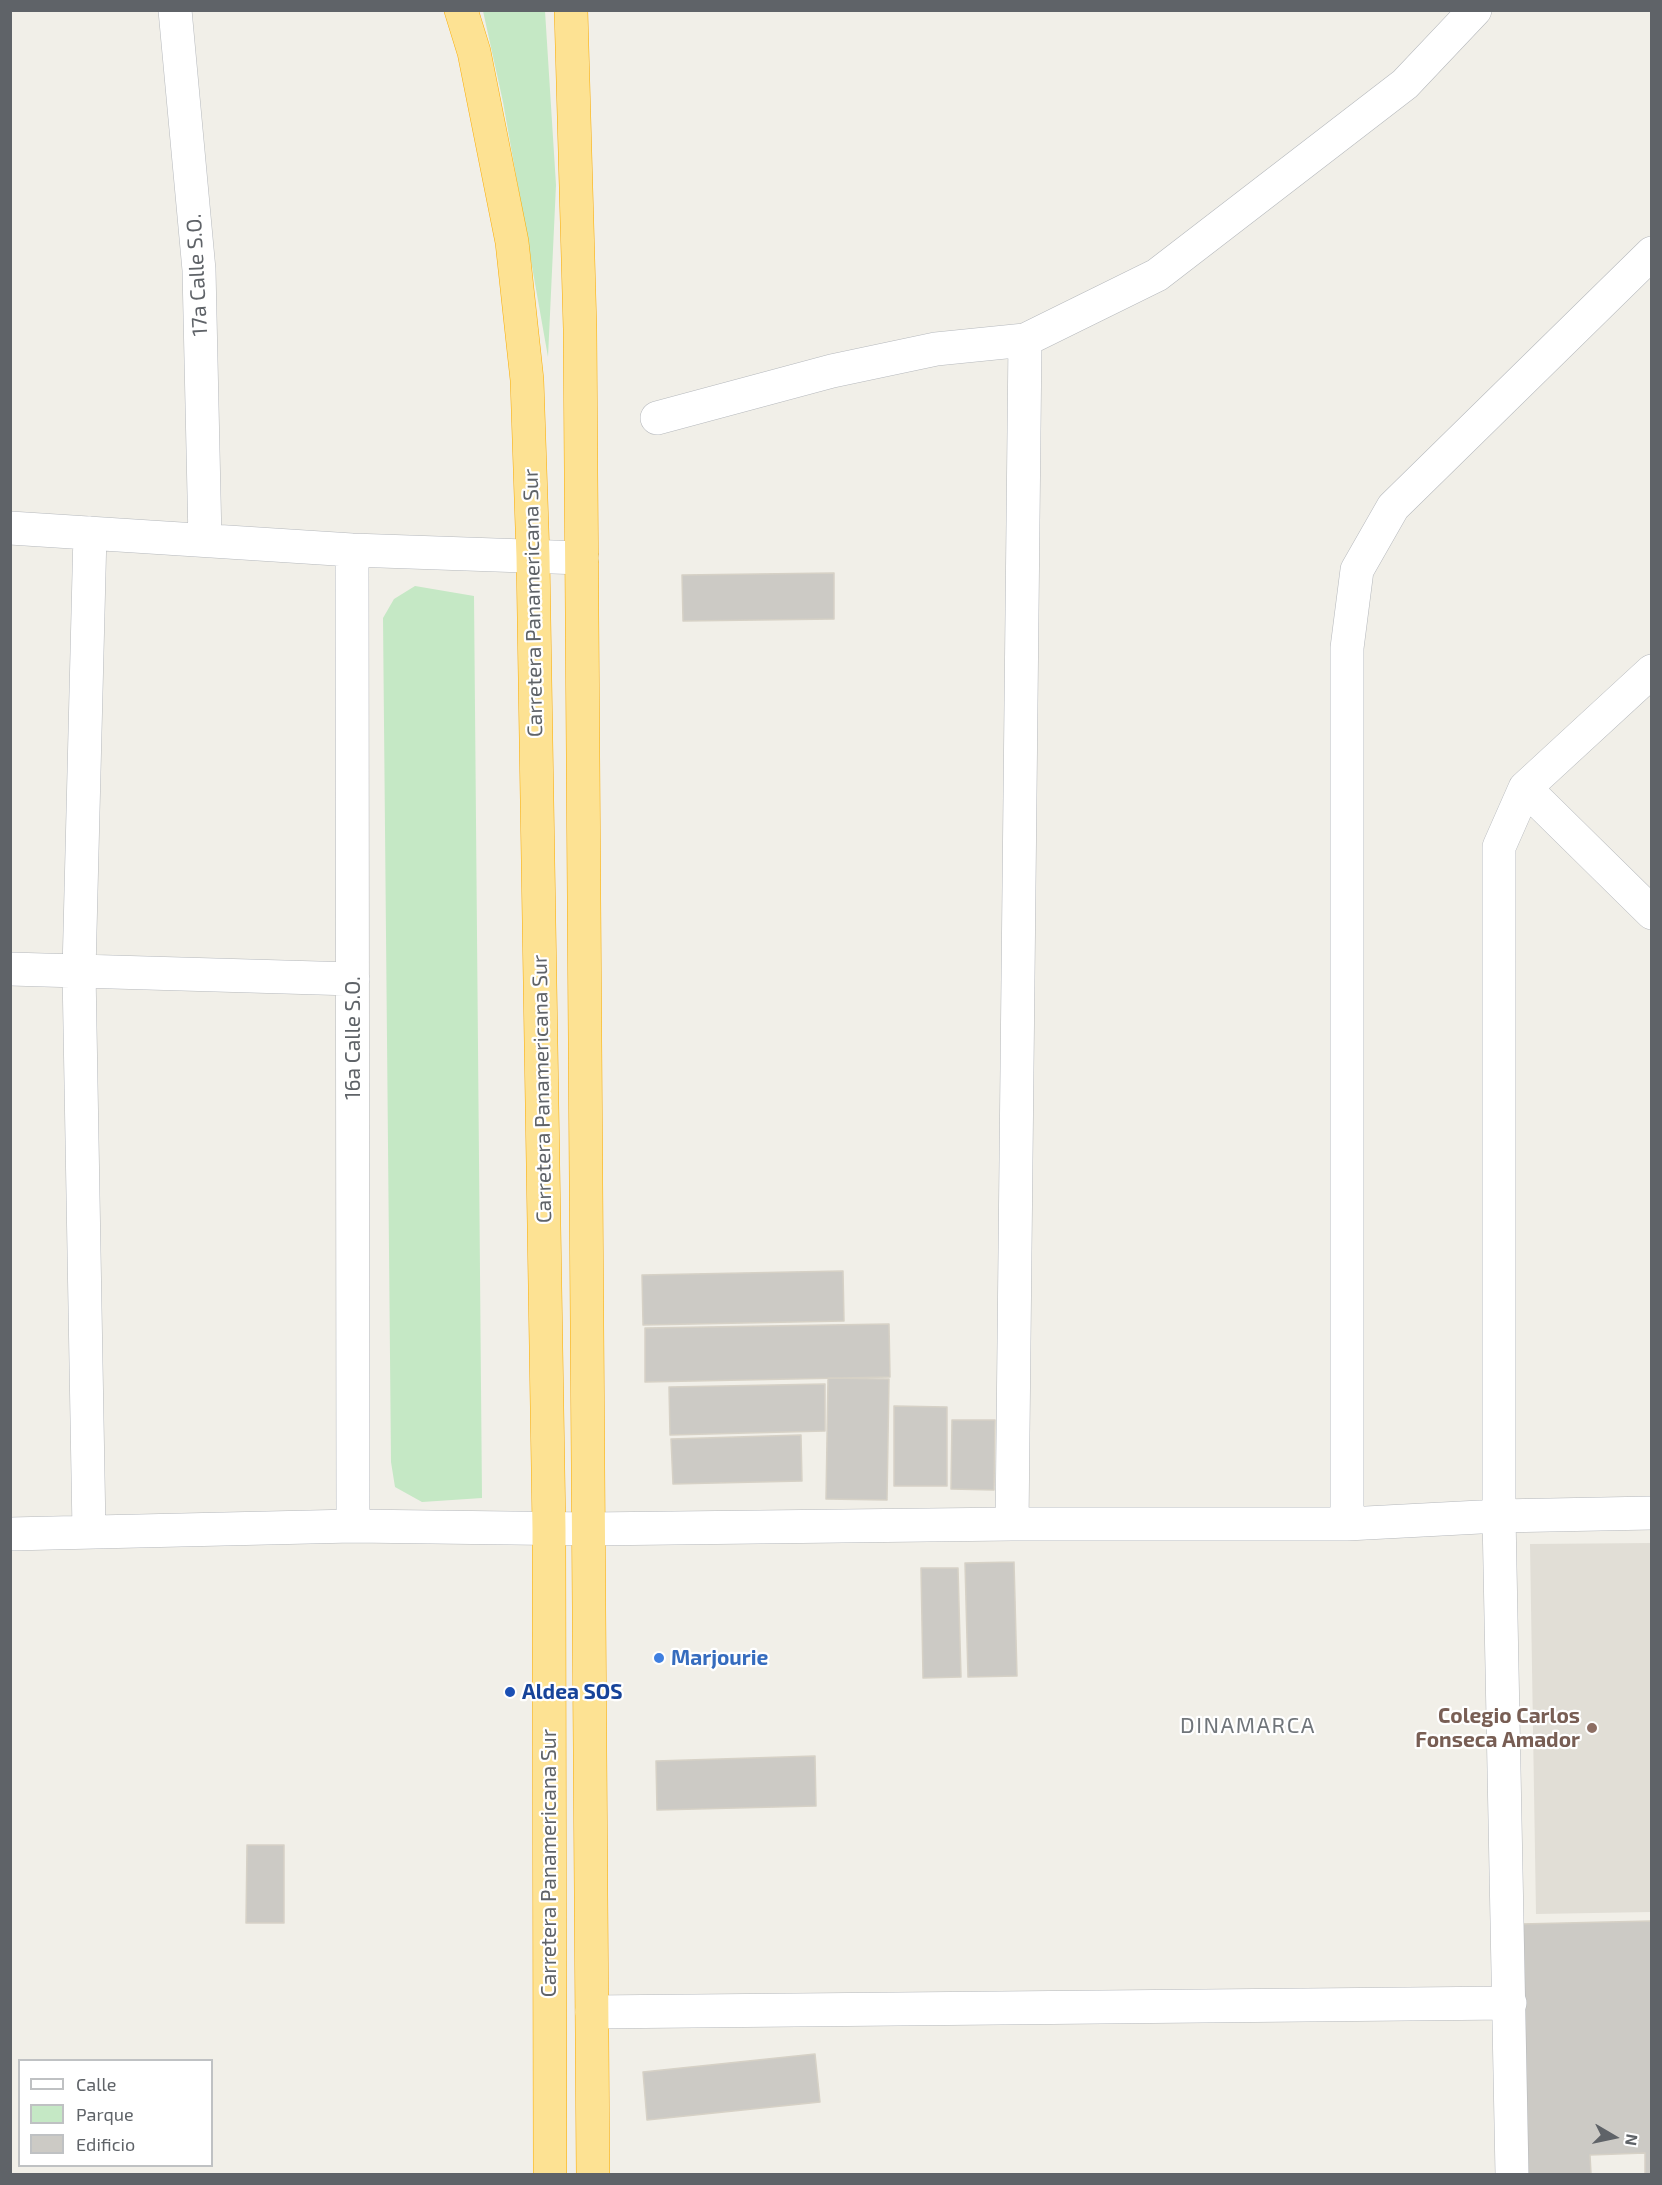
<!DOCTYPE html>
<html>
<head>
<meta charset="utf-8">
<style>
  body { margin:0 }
  #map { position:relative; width:1662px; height:2185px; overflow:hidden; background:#f1efe8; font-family:"Exo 2",sans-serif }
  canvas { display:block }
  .frame { position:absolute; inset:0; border:12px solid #5f6368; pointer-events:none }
  .legend { position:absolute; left:18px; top:2059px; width:195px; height:108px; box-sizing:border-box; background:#fff; border:2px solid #bfc1c3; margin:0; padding:8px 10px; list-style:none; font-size:18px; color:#5f6368 }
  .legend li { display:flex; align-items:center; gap:12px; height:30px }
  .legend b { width:30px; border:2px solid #bfc1c3 }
  .north { position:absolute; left:1584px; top:2107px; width:60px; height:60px; -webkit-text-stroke:4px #fff; paint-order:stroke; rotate:99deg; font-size:16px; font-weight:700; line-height:24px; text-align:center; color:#5f6368 }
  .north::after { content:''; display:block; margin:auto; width:21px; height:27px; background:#5f6368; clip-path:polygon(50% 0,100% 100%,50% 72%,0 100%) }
</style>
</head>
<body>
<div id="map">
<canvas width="1662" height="2185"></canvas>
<div class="frame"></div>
<ul class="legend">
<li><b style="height:8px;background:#fff"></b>Calle</li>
<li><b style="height:16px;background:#c5e8c5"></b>Parque</li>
<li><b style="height:16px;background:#cccac5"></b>Edificio</li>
</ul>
<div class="north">N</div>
</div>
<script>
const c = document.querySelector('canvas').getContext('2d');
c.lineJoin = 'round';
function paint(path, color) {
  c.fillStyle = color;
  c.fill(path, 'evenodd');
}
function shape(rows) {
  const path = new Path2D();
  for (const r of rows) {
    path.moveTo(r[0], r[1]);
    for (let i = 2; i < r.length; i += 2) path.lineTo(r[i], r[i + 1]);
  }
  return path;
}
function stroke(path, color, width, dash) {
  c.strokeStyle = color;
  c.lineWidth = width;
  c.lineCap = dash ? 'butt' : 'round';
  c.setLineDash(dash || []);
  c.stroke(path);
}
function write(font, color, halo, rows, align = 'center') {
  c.font = font + ' "Exo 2",sans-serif';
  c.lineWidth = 4.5;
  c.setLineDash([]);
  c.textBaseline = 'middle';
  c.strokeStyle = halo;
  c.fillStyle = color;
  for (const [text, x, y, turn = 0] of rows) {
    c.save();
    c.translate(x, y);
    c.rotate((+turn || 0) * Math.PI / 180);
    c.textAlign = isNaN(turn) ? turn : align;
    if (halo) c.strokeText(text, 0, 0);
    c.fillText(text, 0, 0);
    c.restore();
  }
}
paint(shape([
  [1651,1543,1651,1912,1536,1914,1530,1544]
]), '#e1ded6');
paint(shape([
  [483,11,545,11,556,185,548,357,503,102],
  [415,586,474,596,482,1498,422,1502,395,1487,391,1462,383,618,394,599]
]), '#c5e8c5');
const building = shape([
  [834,573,834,619,683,621,682,575,834,573],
  [843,1271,844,1321,643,1325,642,1275,843,1271],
  [889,1324,890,1377,645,1382,645,1328,889,1324],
  [828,1378,889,1379,887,1500,826,1499,828,1378],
  [825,1384,825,1431,670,1435,669,1387,825,1384],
  [894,1406,947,1407,947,1486,894,1486,894,1406],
  [952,1420,995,1420,994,1490,951,1489,952,1420],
  [801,1435,802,1481,673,1484,671,1439,801,1435],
  [1014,1562,1017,1676,968,1677,965,1563,1014,1562],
  [921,1568,958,1568,961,1677,923,1678,921,1568],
  [815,1756,816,1806,657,1810,656,1761,815,1756],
  [247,1845,284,1845,284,1923,246,1923,247,1845],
  [1652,1921,1652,2174,1523,2174,1521,1924,1652,1921],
  [815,2054,820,2102,647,2120,643,2072,815,2054],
  [1645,2153,1645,2174,1591,2174,1590,2155,1645,2153]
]);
paint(building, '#cccac5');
stroke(building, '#d6d1c6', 1.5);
const minor = shape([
  [175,10,199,270,205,540],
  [657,418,832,371,936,349,1025,340,1157,275,1405,84,1475,10],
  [10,528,352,550,582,558],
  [352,550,353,1526],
  [1525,788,1652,913],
  [10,969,353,979],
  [1012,1524,1025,340],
  [1347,1524,1347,648,1357,570,1393,507,1652,253],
  [89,1531,79,971,90,533],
  [10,1534,353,1526,590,1529,1012,1524,1347,1524,1499,1516,1652,1513],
  [592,2012,1510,2003],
  [1512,2174,1499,1516,1499,847,1525,788,1652,671]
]);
const highway = shape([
  [461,10,474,52,512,242,527,380,533,557,549,1528,550,2174],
  [571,10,580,329,593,2174]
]);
stroke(minor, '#b5b8bc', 34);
stroke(highway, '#f9ab00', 34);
stroke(minor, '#fff', 33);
stroke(highway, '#fde293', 33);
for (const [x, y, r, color] of [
  [659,1658,6,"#3f7fe0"],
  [510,1692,6,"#1a4fb4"],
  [1592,1728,6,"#8d6e63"]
]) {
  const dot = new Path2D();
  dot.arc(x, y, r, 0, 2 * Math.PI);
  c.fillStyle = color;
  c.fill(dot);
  stroke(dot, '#fff', 2);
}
write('21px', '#5f6368', '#fff', [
  ["17a Calle S.O.",197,275,-93],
  ["Carretera Panamericana Sur",533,603,-91],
  ["16a Calle S.O.",353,1038,-90],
  ["Carretera Panamericana Sur",542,1089,-91],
  ["Carretera Panamericana Sur",549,1863,-90]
]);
write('bold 21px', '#366cbe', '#fff', [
  ["Marjourie",671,1658]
], 'left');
write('bold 21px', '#164399', '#fff', [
  ["Aldea SOS",522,1692]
], 'left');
write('bold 21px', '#785e54', '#fff', [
  ["Colegio Carlos",1580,1716],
  ["Fonseca Amador",1580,1740]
], 'right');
c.letterSpacing = '1.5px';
write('22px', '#70757a', '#fff', [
  ["DINAMARCA",1248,1726]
]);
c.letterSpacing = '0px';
</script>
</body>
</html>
